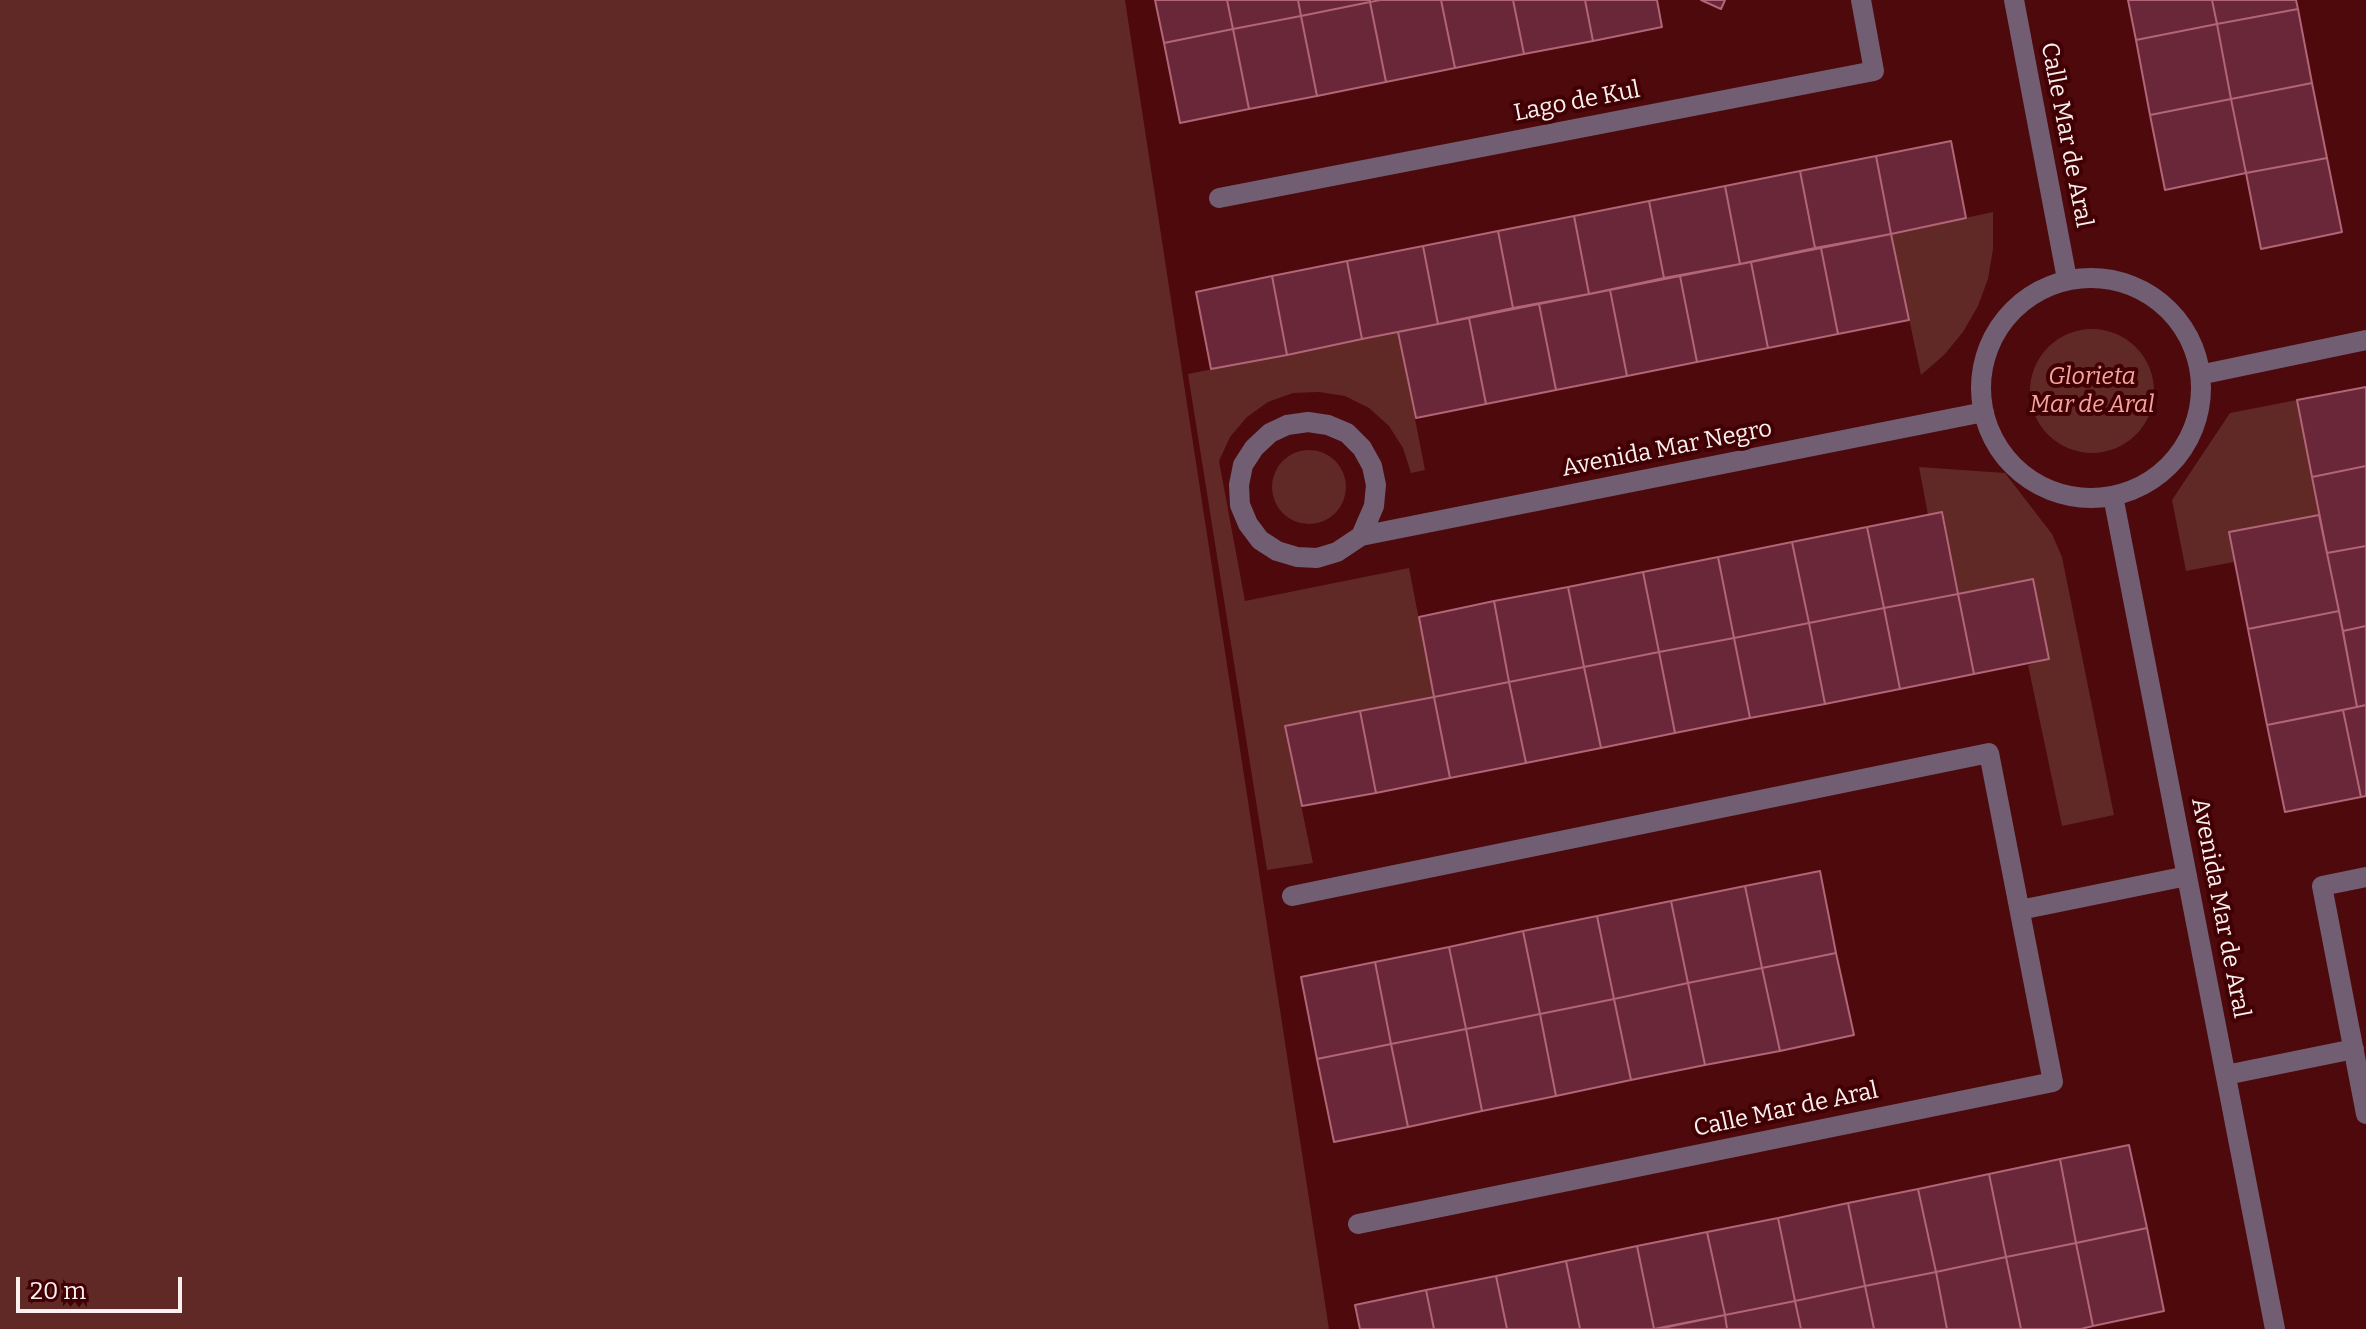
<!DOCTYPE html>
<html>
<head>
<meta charset="utf-8">
<style>
  body { margin:0 }
  #map { position:relative; width:2366px; height:1329px; overflow:hidden; background:#4d090b; font-family:Bitter,serif }
  canvas { display:block }
  .scale { position:absolute; left:16px; top:1277px; width:166px; height:36px; box-sizing:border-box; border:4px solid #f9f0ef; border-top:0; padding-left:10px; font-size:24px; line-height:28px; white-space:nowrap; color:#f9f0ef; -webkit-text-stroke:6px #410003; paint-order:stroke }
</style>
</head>
<body>
<div id="map">
<canvas width="2366" height="1329"></canvas>
<div class="scale">20 m</div>
</div>
<script>
const c = document.querySelector('canvas').getContext('2d');
c.lineJoin = 'round';
function paint(path, color) {
  c.fillStyle = color;
  c.fill(path, 'evenodd');
}
function shape(rows) {
  const path = new Path2D();
  for (const r of rows) {
    if (r.length === 3) {
      path.moveTo(r[0] + r[2], r[1]);
      path.arc(r[0], r[1], r[2], 0, 2 * Math.PI);
      continue;
    }
    path.moveTo(r[0], r[1]);
    for (let i = 2; i < r.length; i += 2) path.lineTo(r[i], r[i + 1]);
  }
  return path;
}
function stroke(path, color, width, dash) {
  c.strokeStyle = color;
  c.lineWidth = width;
  c.lineCap = dash ? 'butt' : 'round';
  c.setLineDash(dash || []);
  c.stroke(path);
}
function write(font, color, halo, rows, align = 'center') {
  c.font = font + ' Bitter,serif';
  c.lineWidth = 8;
  c.setLineDash([]);
  c.textBaseline = 'middle';
  c.strokeStyle = halo;
  c.fillStyle = color;
  for (const [text, x, y, turn = 0] of rows) {
    c.save();
    c.translate(x, y);
    c.rotate((+turn || 0) * Math.PI / 180);
    c.textAlign = isNaN(turn) ? turn : align;
    if (halo) c.strokeText(text, 0, 0);
    c.fillText(text, 0, 0);
    c.restore();
  }
}
paint(shape([
  [0,0,1125,0,1329,1329,0,1329],
  [1993,212,1993,249,1988,279,1978,306,1963,332,1944,355,1921,375,1891,234],
  [2092,391,62],
  [1398,332,1425,470,1411,473,1403,448,1389,426,1369,408,1345,396,1319,392,1293,393,1268,402,1247,417,1230,437,1219,461,1245,601,1409,568,1434,697,1285,727,1313,863,1267,870,1188,374],
  [2297,400,2319,515,2229,532,2234,562,2186,571,2172,500,2230,413],
  [1309,487,37],
  [1919,467,2005,473,2052,534,2062,557,2114,815,2062,826,2028,665,2049,659,2033,579,1958,594,1943,512,1928,515]
]), '#602925');
const building = shape([
  [1155,0,1227,0,1233,29,1164,43,1155,0],
  [1227,0,1298,0,1301,16,1233,29,1227,0],
  [1298,0,1370,0,1370,2,1301,16,1298,0],
  [1380,0,1441,0,1455,68,1386,82,1370,2,1380,0],
  [1441,0,1513,0,1524,54,1455,68,1441,0],
  [1513,0,1585,0,1593,41,1524,54,1513,0],
  [1585,0,1657,0,1662,27,1593,41,1585,0],
  [1701,0,1725,0,1721,9,1701,0],
  [2128,0,2212,0,2217,24,2136,40,2128,0],
  [2212,0,2296,0,2298,9,2217,24,2212,0],
  [1370,2,1386,82,1317,96,1301,16,1370,2],
  [2298,9,2312,83,2231,99,2217,24,2298,9],
  [1301,16,1317,96,1249,109,1233,29,1301,16],
  [2217,24,2231,99,2150,115,2136,40,2217,24],
  [1233,29,1249,109,1180,123,1164,43,1233,29],
  [2312,83,2327,158,2246,173,2231,99,2312,83],
  [2231,99,2246,173,2165,190,2150,115,2231,99],
  [1951,141,1966,218,1891,234,1876,156,1951,141],
  [1876,156,1891,234,1815,248,1800,171,1876,156],
  [2327,158,2342,232,2261,249,2246,173,2327,158],
  [1800,171,1815,248,1740,264,1725,186,1800,171],
  [1725,186,1740,264,1664,278,1649,201,1725,186],
  [1649,201,1664,278,1589,294,1574,216,1649,201],
  [1574,216,1589,294,1513,308,1498,231,1574,216],
  [1498,231,1513,308,1438,324,1423,246,1498,231],
  [1891,234,1909,320,1838,334,1821,248,1891,234],
  [1423,246,1438,324,1362,339,1347,261,1423,246],
  [1821,248,1838,334,1768,348,1751,262,1821,248],
  [1347,261,1362,339,1287,355,1272,276,1347,261],
  [1751,262,1768,348,1697,362,1680,276,1751,262],
  [1272,276,1287,355,1211,369,1196,292,1272,276],
  [1680,276,1697,362,1627,376,1610,290,1680,276],
  [1610,290,1627,376,1556,390,1539,304,1610,290],
  [1539,304,1556,390,1486,404,1469,318,1539,304],
  [1469,318,1486,404,1416,418,1398,332,1469,318],
  [2366,387,2366,466,2312,477,2297,400,2366,387],
  [2366,466,2366,546,2327,553,2312,477,2366,466],
  [1942,512,1958,594,1884,608,1867,527,1942,512],
  [2319,515,2339,611,2248,629,2229,532,2319,515],
  [1867,527,1884,608,1809,623,1792,542,1867,527],
  [1792,542,1809,623,1734,638,1718,557,1792,542],
  [2366,546,2366,626,2343,631,2327,553,2366,546],
  [1718,557,1734,638,1659,652,1643,572,1718,557],
  [1643,572,1659,652,1584,667,1568,587,1643,572],
  [2033,579,2049,659,1974,674,1958,594,2033,579],
  [1568,587,1584,667,1509,682,1494,601,1568,587],
  [1958,594,1974,674,1900,689,1884,608,1958,594],
  [1494,601,1509,682,1434,697,1419,617,1494,601],
  [1884,608,1900,689,1825,704,1809,623,1884,608],
  [2339,611,2357,707,2267,725,2248,629,2339,611],
  [1809,623,1825,704,1750,718,1734,638,1809,623],
  [2366,626,2366,705,2357,707,2343,631,2366,626],
  [1734,638,1750,718,1675,733,1659,652,1734,638],
  [1659,652,1675,733,1601,748,1584,667,1659,652],
  [1584,667,1601,748,1526,763,1509,682,1584,667],
  [1509,682,1526,763,1450,778,1434,697,1509,682],
  [1434,697,1450,778,1376,793,1360,711,1434,697],
  [2366,705,2366,796,2361,797,2343,710,2366,705],
  [2343,710,2361,797,2285,812,2267,725,2343,710],
  [1360,711,1376,793,1302,806,1285,726,1360,711],
  [1820,871,1836,953,1762,968,1745,886,1820,871],
  [1745,886,1762,968,1688,983,1671,901,1745,886],
  [1671,901,1688,983,1614,999,1597,916,1671,901],
  [1597,916,1614,999,1540,1014,1523,931,1597,916],
  [1523,931,1540,1014,1466,1029,1449,947,1523,931],
  [1449,947,1466,1029,1391,1044,1375,962,1449,947],
  [1836,953,1854,1035,1780,1051,1762,968,1836,953],
  [1375,962,1391,1044,1317,1059,1301,977,1375,962],
  [1762,968,1780,1051,1705,1065,1688,983,1762,968],
  [1688,983,1705,1065,1631,1080,1614,999,1688,983],
  [1614,999,1631,1080,1556,1096,1540,1014,1614,999],
  [1540,1014,1556,1096,1482,1111,1466,1029,1540,1014],
  [1466,1029,1482,1111,1408,1127,1391,1044,1466,1029],
  [1391,1044,1408,1127,1334,1142,1317,1059,1391,1044],
  [2129,1145,2147,1228,2076,1243,2060,1159,2129,1145],
  [2060,1159,2076,1243,2006,1257,1989,1174,2060,1159],
  [1989,1174,2006,1257,1936,1272,1918,1189,1989,1174],
  [1918,1189,1936,1272,1865,1286,1848,1203,1918,1189],
  [1848,1203,1865,1286,1795,1301,1778,1218,1848,1203],
  [1778,1218,1795,1301,1725,1315,1707,1232,1778,1218],
  [2147,1228,2164,1311,2093,1326,2076,1243,2147,1228],
  [1707,1232,1725,1315,1654,1329,1637,1246,1707,1232],
  [2076,1243,2093,1326,2081,1329,2021,1329,2006,1257,2076,1243],
  [1637,1246,1654,1329,1580,1329,1566,1261,1637,1246],
  [2006,1257,2021,1329,1947,1329,1936,1272,2006,1257],
  [1566,1261,1580,1329,1507,1329,1496,1276,1566,1261],
  [1936,1272,1947,1329,1874,1329,1865,1286,1936,1272],
  [1496,1276,1507,1329,1434,1329,1426,1290,1496,1276],
  [1865,1286,1874,1329,1801,1329,1795,1301,1865,1286],
  [1426,1290,1434,1329,1360,1329,1355,1305,1426,1290],
  [1795,1301,1801,1329,1727,1329,1725,1315,1795,1301],
  [1725,1315,1727,1329,1658,1329,1725,1315]
]);
paint(building, '#6a273a');
stroke(building, '#b16577', 2);
stroke(shape([
  [2014,0,2067,279],
  [1219,198,1874,71,1861,0],
  [2091,388,110],
  [2204,374,2366,340],
  [2113,496,2275,1329],
  [1361,536,1374,506,1376,485,1372,466,1362,448,1347,433,1328,425,1308,422,1287,425,1270,433,1254,448,1243,465,1239,485,1240,505,1248,524,1260,540,1277,551,1297,557,1317,558,1337,552,1361,536,1984,412],
  [2366,877,2322,886,2366,1114],
  [1292,896,1989,753,2053,1082,1358,1224],
  [2020,910,2187,876],
  [2226,1075,2354,1049]
]), '#725e72', 20);
write('24px', '#f9f0ef', '#410003', [
  ["Lago de Kul",1577,102,-11],
  ["Calle Mar de Aral",2066,135,79],
  ["Avenida Mar Negro",1667,449,-11],
  ["Avenida Mar de Aral",2220,908,79],
  ["Calle Mar de Aral",1786,1110,-12]
]);
write('italic 24px', '#f5a69f', '#410003', [
  ["Glorieta",2092,377],
  ["Mar de Aral",2092,405]
]);
</script>
</body>
</html>
